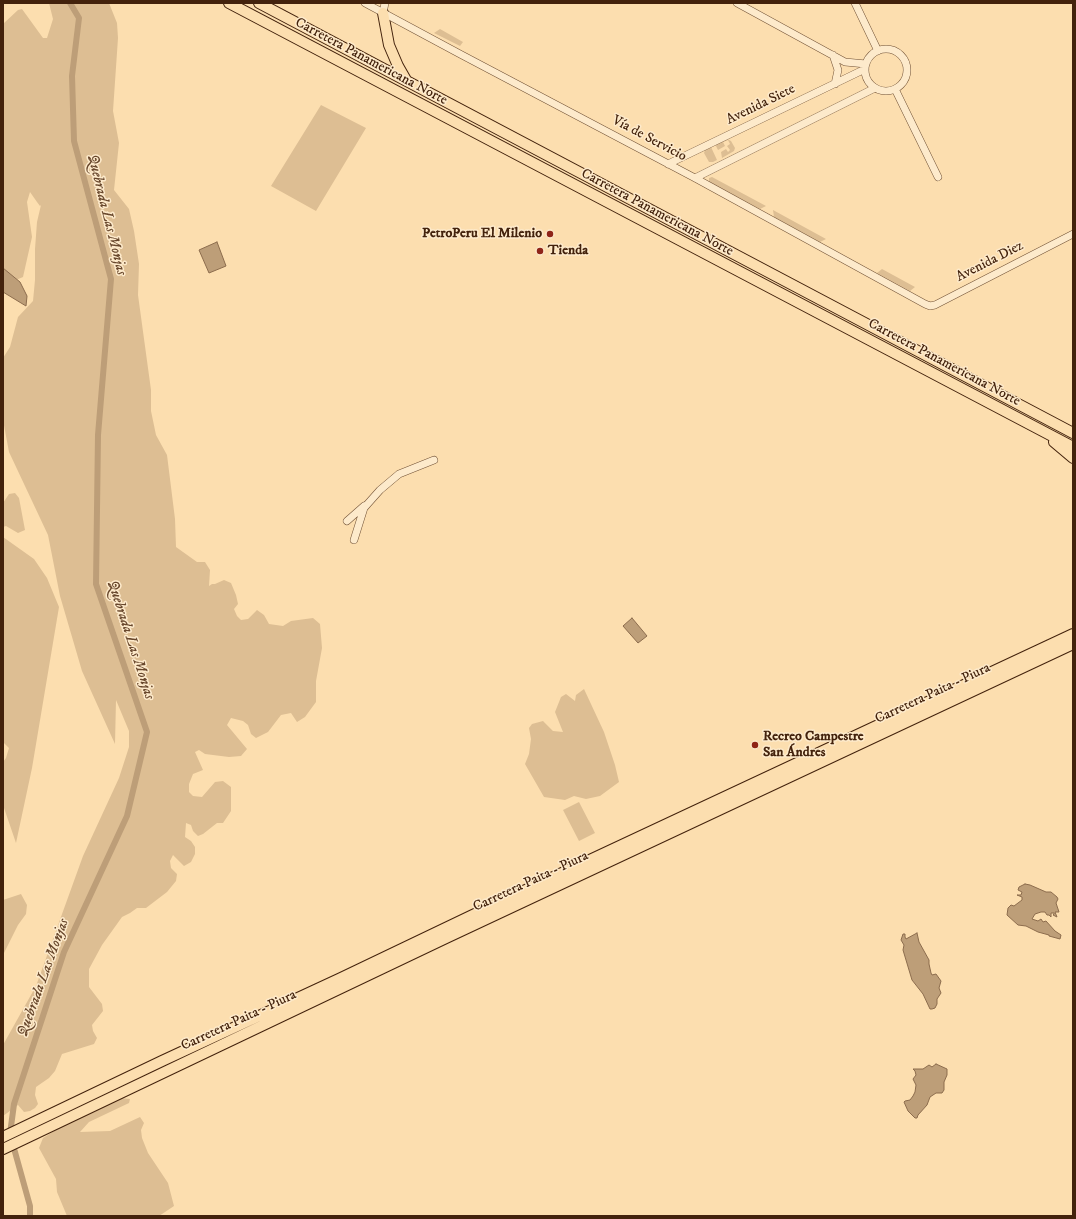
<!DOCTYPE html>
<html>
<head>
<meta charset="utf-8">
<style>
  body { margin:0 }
  #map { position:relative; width:1076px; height:1219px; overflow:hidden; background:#fcdeaf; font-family:"IM FELL DW Pica",serif }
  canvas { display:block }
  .frame { position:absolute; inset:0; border:4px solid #43220c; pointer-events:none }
</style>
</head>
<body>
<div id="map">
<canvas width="1076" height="1219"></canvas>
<div class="frame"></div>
</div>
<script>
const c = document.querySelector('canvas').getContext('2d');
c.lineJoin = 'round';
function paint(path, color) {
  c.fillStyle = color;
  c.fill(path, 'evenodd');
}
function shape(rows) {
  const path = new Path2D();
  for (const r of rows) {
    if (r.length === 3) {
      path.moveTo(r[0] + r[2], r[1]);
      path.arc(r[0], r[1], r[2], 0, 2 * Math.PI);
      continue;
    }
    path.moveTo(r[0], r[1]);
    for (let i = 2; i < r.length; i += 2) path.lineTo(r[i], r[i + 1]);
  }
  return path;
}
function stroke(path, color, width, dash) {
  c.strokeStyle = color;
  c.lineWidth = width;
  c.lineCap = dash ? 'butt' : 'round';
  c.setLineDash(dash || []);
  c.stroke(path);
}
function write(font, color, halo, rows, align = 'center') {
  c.font = font + ' "IM FELL DW Pica",serif';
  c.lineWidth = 3;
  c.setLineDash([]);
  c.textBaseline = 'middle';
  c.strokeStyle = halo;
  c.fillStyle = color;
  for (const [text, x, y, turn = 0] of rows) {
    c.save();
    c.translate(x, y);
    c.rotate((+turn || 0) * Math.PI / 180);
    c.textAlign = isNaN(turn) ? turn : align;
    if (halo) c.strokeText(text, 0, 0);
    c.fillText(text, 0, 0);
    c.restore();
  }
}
paint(shape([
  [49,3,109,3,117,23,118,38,113,111,119,143,114,190,129,209,134,231,139,264,138,295,151,390,151,411,156,435,167,455,175,519,176,547,197,562,205,562,210,570,209,586,212,584,215,584,224,580,231,583,236,595,238,604,234,609,237,616,241,620,248,619,257,610,264,615,269,624,283,626,291,621,313,618,320,624,322,648,316,681,316,702,305,717,297,722,291,713,281,715,268,732,256,738,251,734,248,725,243,721,231,718,227,725,247,749,241,756,229,757,205,754,199,750,195,752,203,770,193,774,189,784,189,792,193,796,202,797,215,782,223,781,231,787,231,811,223,823,217,823,203,834,198,836,193,831,191,825,186,823,185,837,191,841,195,847,195,854,191,862,184,866,173,855,170,861,171,868,177,874,176,881,167,892,146,908,137,908,130,913,122,917,102,945,89,969,89,987,102,1004,103,1011,92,1025,93,1031,97,1038,94,1044,62,1054,55,1071,49,1078,36,1087,35,1095,38,1104,35,1108,30,1111,24,1112,18,1105,3,1116,3,1045,36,986,83,856,119,778,129,747,129,731,116,700,115,744,82,671,60,596,48,535,9,452,3,420,3,358,10,347,18,317,33,301,35,280,35,249,37,222,41,205,40,206,37,202,30,192,27,202,32,237,23,277,16,280,3,268,3,24,18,10,22,9,43,38,47,38,53,19],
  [440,29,463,42,460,46,434,33],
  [321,105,366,128,316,211,271,186],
  [727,139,731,141,735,148,734,151,722,158,721,152,726,149,728,152,730,150,727,146,730,144,728,140,723,142,725,146,718,150,715,144],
  [711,147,717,160,713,162,709,162,704,153,705,150],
  [712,177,766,206,760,209,709,182,709,178],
  [773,210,826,239,820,242,774,217],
  [882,269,915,287,910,291,877,273],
  [15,493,19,498,25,530,18,533,6,526,3,527,3,503,9,494],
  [3,537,34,559,47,578,59,607,32,768,16,843,3,805,3,762,6,758,9,748,3,742],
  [584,689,604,732,615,765,619,782,600,796,586,799,574,796,565,800,544,797,525,764,529,754,531,739,529,728,532,724,543,721,553,731,563,732,555,712,561,697,566,694,575,701,576,695],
  [579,802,595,833,579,841,563,810],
  [21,894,27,905,26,914,18,925,3,955,3,900],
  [121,1098,130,1099,129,1103,89,1122,80,1132,110,1131,140,1117,144,1123,141,1130,142,1138,148,1153,168,1183,174,1206,159,1216,67,1216,57,1192,56,1179,39,1148,43,1138,64,1125]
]), '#ddbe93');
const water = shape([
  [217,242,226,266,209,273,199,250,217,242],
  [3,268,20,282,27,296,26,306,3,292,3,268],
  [632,618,647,636,638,643,623,626,632,618],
  [1025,884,1030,885,1046,892,1051,892,1057,897,1058,899,1056,903,1059,912,1055,912,1057,917,1053,915,1054,914,1054,913,1051,913,1051,917,1049,915,1047,915,1045,912,1041,912,1035,914,1032,919,1038,921,1041,919,1043,922,1046,921,1055,931,1061,935,1060,939,1049,936,1049,935,1038,932,1026,926,1018,925,1007,915,1008,908,1011,905,1014,906,1022,900,1022,897,1017,895,1021,895,1022,892,1018,890,1019,887,1025,884],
  [917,933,919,942,929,960,929,964,931,973,932,975,936,974,941,981,939,988,941,993,937,999,937,1004,935,1008,932,1009,930,1009,923,994,912,980,903,950,904,945,901,940,903,934,905,934,905,937,906,939,917,933],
  [936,1064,947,1069,947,1075,944,1082,944,1090,942,1093,936,1093,930,1097,927,1105,918,1115,917,1118,915,1118,908,1111,904,1102,905,1101,910,1100,913,1096,915,1092,916,1085,913,1079,916,1075,915,1071,913,1069,923,1069,929,1065,932,1067,936,1064]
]);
paint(water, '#bd9e78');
stroke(water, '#8c6c4d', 1);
stroke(shape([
  [30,1216,30,1206,10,1134,14,1104,64,952,127,816,147,732,96,584,98,435,111,279,74,141,72,76,79,18,70,3]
]), '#bd9e78', 6);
const minor = shape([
  [365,3,460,54,695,178,925,304,930,306,935,305,1073,234],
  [737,3,845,62,866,64],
  [855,3,878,51],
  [383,13,385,3],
  [886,70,21],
  [833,55,838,70,835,84],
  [895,89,938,177],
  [668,164,865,69],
  [695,178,875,88],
  [347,521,364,506],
  [354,540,364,508,380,490,399,474,434,460]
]);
const highway = shape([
  [229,3,1073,447],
  [259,3,1073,433],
  [383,13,389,45,398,66,406,80],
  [1054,442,1073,458],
  [3,1137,162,1061,341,978,500,902,1073,634],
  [3,1149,446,938,1073,644]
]);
stroke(minor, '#715135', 8);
stroke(highway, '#43220c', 12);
stroke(minor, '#fdeacb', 7);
stroke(highway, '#fcdeaf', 10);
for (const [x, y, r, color] of [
  [550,234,4,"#8f2418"],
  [540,251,4,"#8f2418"],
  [755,745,4,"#8f2418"]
]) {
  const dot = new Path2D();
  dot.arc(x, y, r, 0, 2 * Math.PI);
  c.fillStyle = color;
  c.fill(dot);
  stroke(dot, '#fdeacb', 1.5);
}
write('14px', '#43220c', '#fdeacb', [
  ["Carretera Panamericana Norte",371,62,28],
  ["Avenida Siete",761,105,-26],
  ["Vía de Servicio",649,139,28],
  ["Carretera Panamericana Norte",657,213,28],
  ["Avenida Diez",990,262,-27],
  ["Carretera Panamericana Norte",944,363,28],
  ["Carretera Paita - Piura",933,694,-25],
  ["Carretera Paita - Piura",531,882,-25],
  ["Carretera Paita - Piura",239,1021,-25]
]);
write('bold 14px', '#43220c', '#fdeacb', [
  ["PetroPeru El Milenio",542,234,"right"],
  ["Tienda",548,251],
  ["Recreo Campestre",763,737],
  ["San Ándres",763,753]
], 'left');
write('italic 15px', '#68472c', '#fdeacb', [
  ["Quebrada Las Monjas",106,215,76],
  ["Quebrada Las Monjas",130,640,72],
  ["Quebrada Las Monjas",44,978,-70]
]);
</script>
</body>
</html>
